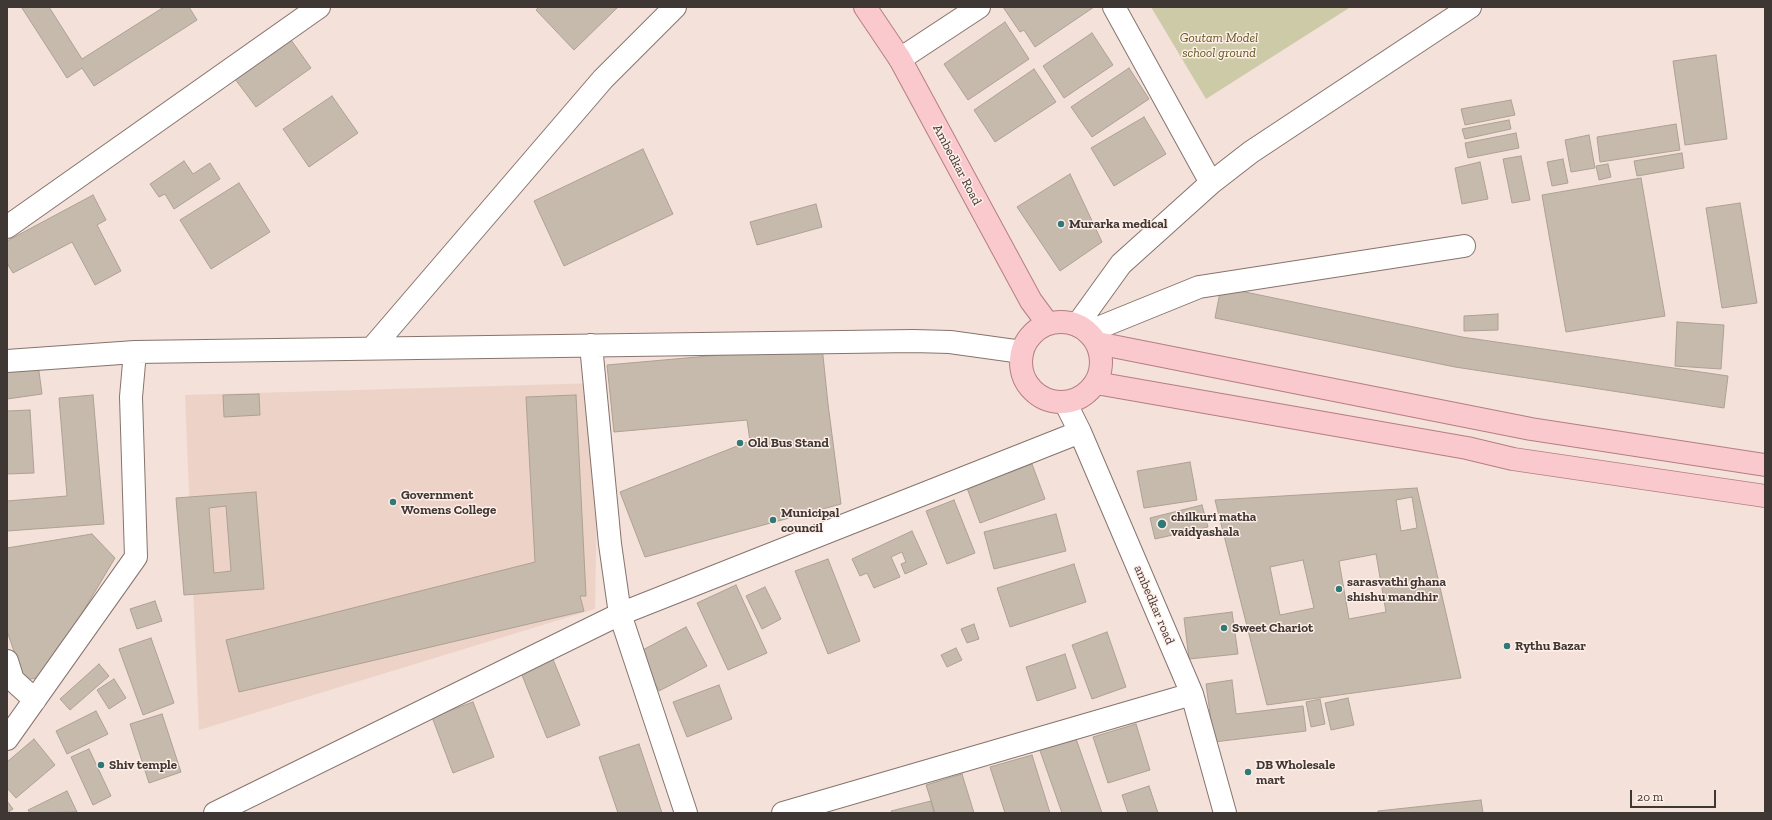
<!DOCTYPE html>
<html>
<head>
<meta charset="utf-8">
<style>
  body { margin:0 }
  #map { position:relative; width:1772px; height:820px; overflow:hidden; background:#f4e1d9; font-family:"Zilla Slab",serif }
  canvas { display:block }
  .frame { position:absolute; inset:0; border:8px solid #3e3734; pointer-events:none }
  .scale { position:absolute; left:1630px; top:790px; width:86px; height:18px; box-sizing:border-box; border:2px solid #3e3734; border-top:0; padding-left:5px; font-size:12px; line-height:14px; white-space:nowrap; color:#3e3734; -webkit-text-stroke:3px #ffefe8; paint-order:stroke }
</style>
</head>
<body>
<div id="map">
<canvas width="1772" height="820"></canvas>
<div class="frame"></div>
<div class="scale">20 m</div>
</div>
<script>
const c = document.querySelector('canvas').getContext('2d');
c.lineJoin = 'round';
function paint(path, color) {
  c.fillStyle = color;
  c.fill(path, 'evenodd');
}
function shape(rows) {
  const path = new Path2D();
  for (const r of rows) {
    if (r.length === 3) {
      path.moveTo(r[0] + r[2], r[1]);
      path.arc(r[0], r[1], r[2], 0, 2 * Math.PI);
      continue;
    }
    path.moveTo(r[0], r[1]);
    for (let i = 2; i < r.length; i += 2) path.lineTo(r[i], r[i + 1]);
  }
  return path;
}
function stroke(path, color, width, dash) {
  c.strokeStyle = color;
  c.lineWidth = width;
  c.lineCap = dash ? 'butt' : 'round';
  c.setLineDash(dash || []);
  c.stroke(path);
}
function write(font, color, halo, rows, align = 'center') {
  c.font = font + ' "Zilla Slab",serif';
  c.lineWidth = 3;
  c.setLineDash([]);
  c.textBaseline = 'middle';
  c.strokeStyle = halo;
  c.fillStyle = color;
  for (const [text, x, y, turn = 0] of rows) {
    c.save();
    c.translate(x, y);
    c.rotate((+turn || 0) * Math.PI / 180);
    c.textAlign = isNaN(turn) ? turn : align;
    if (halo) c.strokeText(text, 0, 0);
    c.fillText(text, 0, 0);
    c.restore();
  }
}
paint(shape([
  [599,383,595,609,199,730,185,395]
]), '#edd2c7');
paint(shape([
  [1151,7,1348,7,1349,8,1206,99]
]), '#cdcaa8');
const building = shape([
  [24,7,49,7,82,59,164,7,189,7,197,20,94,86,82,68,67,78,22,8,24,7],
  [539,7,618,7,574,50,536,10,539,7],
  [1003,7,1094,7,1035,47,1024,30,1020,32,1003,7],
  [1005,22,1029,59,968,100,944,64,1005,22],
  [1092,33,1113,65,1064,98,1043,66,1092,33],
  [291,40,311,68,256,107,235,79,291,40],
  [1716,55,1727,139,1685,145,1673,61,1716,55],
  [1129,68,1149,99,1092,137,1071,107,1129,68],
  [1034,69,1056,102,995,142,974,110,1034,69],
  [332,96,358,133,309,167,283,129,332,96],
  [1511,100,1515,115,1465,125,1461,109,1511,100],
  [1144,117,1166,154,1114,186,1091,148,1144,117],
  [1509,120,1511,129,1465,139,1462,129,1509,120],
  [1676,124,1680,150,1600,162,1597,137,1676,124],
  [1516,133,1519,148,1468,158,1465,143,1516,133],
  [1589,135,1595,168,1571,172,1565,140,1589,135],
  [643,149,673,214,564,266,534,201,643,149],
  [1682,153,1684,168,1637,176,1634,161,1682,153],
  [1521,156,1530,200,1512,203,1503,159,1521,156],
  [1563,159,1568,183,1552,186,1547,162,1563,159],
  [184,161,193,174,210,163,220,179,174,209,165,194,159,197,150,184,184,161],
  [1480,162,1488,199,1462,204,1455,168,1480,162],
  [1608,164,1611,177,1599,180,1596,166,1608,164],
  [1070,174,1102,242,1060,271,1017,207,1070,174],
  [1641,178,1665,316,1566,332,1542,195,1641,178],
  [239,183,270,232,211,269,180,220,239,183],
  [93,195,106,220,97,225,121,271,95,285,72,242,13,273,7,263,7,241,93,195],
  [1740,203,1757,303,1722,308,1706,208,1740,203],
  [816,204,822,227,757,245,750,222,816,204],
  [1221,287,1462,337,1728,376,1724,408,1455,367,1215,318,1221,287],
  [1498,314,1498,330,1464,331,1464,316,1498,314],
  [1677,322,1724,325,1721,369,1675,366,1677,322],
  [822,346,828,404,841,504,645,557,620,492,750,441,747,420,614,432,607,365,822,346],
  [38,364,42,394,7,399,7,368,38,364],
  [259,394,260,415,224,417,223,395,259,394],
  [93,395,104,524,7,531,7,501,67,496,59,398,93,395],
  [576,395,586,596,580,596,584,611,239,692,226,640,535,562,526,397,576,395],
  [30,410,34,473,7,474,7,411,30,410],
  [1190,462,1197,500,1144,508,1137,471,1190,462],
  [1032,464,1045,499,980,523,967,488,1032,464],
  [1417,488,1461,678,1267,705,1215,500,1417,488],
  [256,492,264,589,184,595,176,498,256,492],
  [226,506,231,571,214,573,209,508,226,506],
  [1412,497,1417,528,1401,531,1396,500,1412,497],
  [954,500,975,553,947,564,926,511,954,500],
  [1202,505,1208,527,1155,539,1150,518,1202,505],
  [1056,514,1066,551,994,569,984,532,1056,514],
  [912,531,927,564,905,574,901,564,906,562,902,552,891,557,900,577,874,588,867,573,860,576,852,559,912,531],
  [92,534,115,558,44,677,24,680,7,631,7,548,92,534],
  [1376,554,1386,612,1349,619,1339,561,1376,554],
  [828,559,860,641,828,654,795,571,828,559],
  [1303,560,1314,608,1280,615,1270,567,1303,560],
  [1074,564,1086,602,1010,627,997,588,1074,564],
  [736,585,767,653,728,670,697,603,736,585],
  [765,587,781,619,762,629,746,596,765,587],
  [155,601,162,621,137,629,130,609,155,601],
  [1232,612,1238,654,1189,659,1184,618,1232,612],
  [974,624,979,639,967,643,961,629,974,624],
  [686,627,707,666,659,691,639,652,686,627],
  [1107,632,1126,687,1092,699,1072,645,1107,632],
  [151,638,174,703,143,715,119,649,151,638],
  [956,648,962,660,947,667,941,655,956,648],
  [1065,654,1076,688,1037,701,1026,667,1065,654],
  [552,657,580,725,547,738,520,670,552,657],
  [99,664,109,676,70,710,60,699,99,664],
  [114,679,126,698,109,709,97,690,114,679],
  [1232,680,1236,714,1303,706,1306,731,1214,742,1206,684,1232,680],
  [719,685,732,719,687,737,673,702,719,685],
  [1348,698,1354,725,1331,730,1325,703,1348,698],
  [1320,699,1325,724,1311,727,1306,702,1320,699],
  [473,702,494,757,453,773,432,717,473,702],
  [96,711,108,734,67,754,56,731,96,711],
  [162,714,181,772,149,783,130,724,162,714],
  [1136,724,1150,770,1108,783,1093,737,1136,724],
  [1074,733,1102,813,1062,813,1038,745,1074,733],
  [34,739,55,765,16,798,7,788,7,762,34,739],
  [639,744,662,813,618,813,599,757,639,744],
  [89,749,111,796,93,805,71,757,89,749],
  [1032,755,1050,813,1005,813,990,767,1032,755],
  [962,774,974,813,935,813,926,785,962,774],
  [1149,786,1158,813,1128,813,1122,795,1149,786],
  [67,791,77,812,30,813,28,810,67,791],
  [1481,800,1483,813,1378,813,1378,811,1481,800],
  [7,801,13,809,7,813,7,801],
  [931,801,934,813,892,813,891,811,931,801]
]);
paint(building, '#c6baac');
stroke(building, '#ada193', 1);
const minor = shape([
  [1114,7,1211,183],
  [900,59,979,7],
  [7,227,319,7],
  [1077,325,1121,264,1211,183,1251,152,1470,7],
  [1088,332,1199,287,1464,246],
  [591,345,610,544,620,614,686,813],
  [373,347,603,79,675,7],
  [7,361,135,352,913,341,950,342,1022,352],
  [1065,402,1080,432,1192,694,1225,813],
  [7,661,13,680,35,700],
  [7,739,136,557,131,397,135,352],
  [215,813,620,614,1080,432],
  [783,813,1192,694]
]);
const major = shape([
  [865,7,900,59,1031,301,1048,324],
  [1061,362,40],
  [1097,343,1531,429,1765,465],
  [1096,383,1467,448,1513,459,1765,496]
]);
stroke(minor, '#86746d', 24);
stroke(major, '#b57e82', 24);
stroke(minor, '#fff', 22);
stroke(major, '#f9c9cd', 22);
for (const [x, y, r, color] of [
  [1061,224,4,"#307976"],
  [740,443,4,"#307976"],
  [393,502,4,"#307976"],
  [773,520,4,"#307976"],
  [1162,524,5,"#307976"],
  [1339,589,4,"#307976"],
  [1224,628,4,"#307976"],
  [1507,646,4,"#307976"],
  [101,765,4,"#307976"],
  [1248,772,4,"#307976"]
]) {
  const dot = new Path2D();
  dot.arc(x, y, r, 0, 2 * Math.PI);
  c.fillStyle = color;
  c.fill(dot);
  stroke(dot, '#ffefe8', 1.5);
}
write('italic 13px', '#5f591e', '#ffefe8', [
  ["Goutam Model",1219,38],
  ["school ground",1219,53]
]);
write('13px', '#3e3734', '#ffefe8', [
  ["Ambedkar Road",957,165,62],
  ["ambedkar road",1154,605,67]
]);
write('bold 13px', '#3e3734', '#ffefe8', [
  ["Murarka medical",1069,224],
  ["Old Bus Stand",748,443],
  ["Government",401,495],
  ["Womens College",401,510],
  ["Municipal",781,513],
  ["council",781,528],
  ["chilkuri matha",1171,517],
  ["vaidyashala",1171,532],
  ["sarasvathi ghana",1347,582],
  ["shishu mandhir",1347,597],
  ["Sweet Chariot",1232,628],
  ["Rythu Bazar",1515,646],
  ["Shiv temple",109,765],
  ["DB Wholesale",1256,765],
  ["mart",1256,780]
], 'left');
</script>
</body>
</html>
